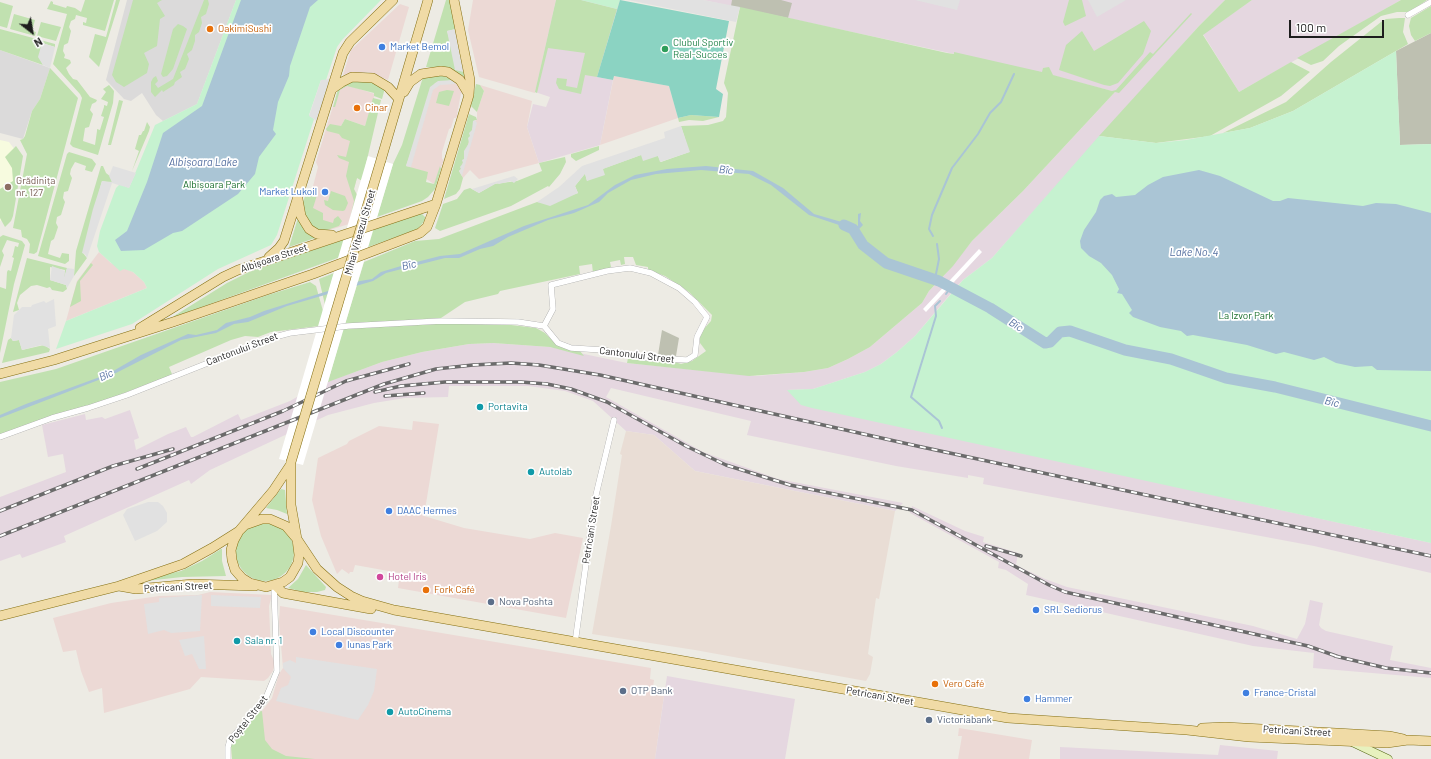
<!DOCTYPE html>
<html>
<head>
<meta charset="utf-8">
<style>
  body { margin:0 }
  #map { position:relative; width:1431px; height:759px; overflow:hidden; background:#edebe4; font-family:Barlow,sans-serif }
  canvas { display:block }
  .north { position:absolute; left:12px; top:12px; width:40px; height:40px; -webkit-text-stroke:3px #fff; paint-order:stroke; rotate:149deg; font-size:11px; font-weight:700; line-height:16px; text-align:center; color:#1d1d1d }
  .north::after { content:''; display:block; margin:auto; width:14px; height:18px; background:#1d1d1d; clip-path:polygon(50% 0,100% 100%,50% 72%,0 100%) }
  .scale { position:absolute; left:1289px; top:20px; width:95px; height:18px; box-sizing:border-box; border:2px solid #1d1d1d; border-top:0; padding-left:5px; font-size:12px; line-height:14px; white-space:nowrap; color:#1d1d1d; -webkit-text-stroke:3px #fff; paint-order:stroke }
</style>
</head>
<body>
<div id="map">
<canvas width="1431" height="759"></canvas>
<div class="north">N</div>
<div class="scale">100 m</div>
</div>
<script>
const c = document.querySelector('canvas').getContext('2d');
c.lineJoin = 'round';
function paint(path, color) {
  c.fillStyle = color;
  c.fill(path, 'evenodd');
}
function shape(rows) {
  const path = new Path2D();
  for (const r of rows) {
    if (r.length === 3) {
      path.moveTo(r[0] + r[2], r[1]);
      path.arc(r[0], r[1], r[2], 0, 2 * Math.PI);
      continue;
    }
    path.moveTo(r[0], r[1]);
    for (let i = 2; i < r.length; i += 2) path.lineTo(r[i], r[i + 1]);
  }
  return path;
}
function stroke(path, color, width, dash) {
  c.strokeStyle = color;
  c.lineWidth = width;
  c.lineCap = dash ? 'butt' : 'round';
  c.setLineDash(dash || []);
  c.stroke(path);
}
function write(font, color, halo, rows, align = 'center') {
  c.font = font + ' Barlow,sans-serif';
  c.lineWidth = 3.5;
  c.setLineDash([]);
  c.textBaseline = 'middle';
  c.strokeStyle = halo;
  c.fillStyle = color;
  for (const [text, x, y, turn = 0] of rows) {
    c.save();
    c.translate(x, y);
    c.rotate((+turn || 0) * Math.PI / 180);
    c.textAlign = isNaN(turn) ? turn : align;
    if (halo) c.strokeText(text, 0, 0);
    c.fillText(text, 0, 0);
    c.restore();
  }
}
paint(shape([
  [127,0,236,0,197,104,163,121,156,115,142,93,131,101,124,99,106,80],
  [0,50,50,68,40,99,32,111,23,139,0,133]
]), '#dbdada');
paint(shape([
  [473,0,556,0,535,93,479,77,468,30],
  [400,4,409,7,388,80,368,72,343,75,351,50],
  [614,76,669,86,678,118,600,145],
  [455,80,463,94,461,93,457,114,458,115,456,118,454,118,451,128,449,129,442,152,442,159,444,160,434,184,406,166,430,87],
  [347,85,375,94,365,126,345,119,341,126,363,131,357,178,354,189,357,195,349,224,323,232,316,230,307,189,312,190,318,167,316,162,333,106,340,90],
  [480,85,532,101,527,127,539,163,479,179,470,170,463,178,459,171,473,121,477,120,477,112,484,91],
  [99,252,111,263,133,272,144,282,147,288,66,321,77,281],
  [413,421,439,424,424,516,464,528,530,539,555,533,583,538,566,618,398,588,399,580,404,580,405,574,355,565,353,572,350,572,349,574,342,569,337,574,321,536,312,500,318,458,347,444,349,441,379,426,412,430],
  [210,592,272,595,269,606,271,654,275,663,273,671,268,678,264,681,201,677,190,689,104,713,102,688,89,692,81,671,76,650,63,652,53,618,111,603,159,596,198,595],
  [280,606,651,668,650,679,654,680,653,687,665,689,655,759,232,759,231,746,258,712,262,711,272,698,279,674,283,668,279,622],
  [959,728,1032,740,1029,759,958,759,962,736,958,736]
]), '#ecd9d5');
paint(shape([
  [556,0,620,0,597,77,613,80,600,145,539,163,527,127,533,104,546,107,550,97,535,92],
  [703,0,1225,0,1199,26,992,258,963,280,956,287,941,279,972,241,1023,191,1115,92,1043,73],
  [1252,0,1401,0,1239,92,1203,34],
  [937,283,952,292,915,336,897,352,881,364,865,372,813,389,787,390,1258,505,1431,543,1431,573,1314,546,983,484,984,478,968,475,968,478,896,466,747,435,751,421,611,388,606,397,703,452,778,479,903,503,895,511,695,471,654,435,626,431,593,401,565,391,528,386,449,386,448,397,405,398,374,403,328,415,210,470,191,484,189,480,64,536,66,542,22,558,20,554,0,561,0,497,66,472,63,454,48,457,42,425,85,414,86,420,102,417,105,419,130,410,139,438,134,440,136,450,168,434,186,427,191,437,193,437,238,414,241,420,290,401,316,386,382,362,422,352,469,344,493,343,550,347,627,363,757,376,804,372,828,368,848,359,870,347,922,303,929,291],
  [912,506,965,531,984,537,983,542,1018,553,1016,565,1045,579,1067,587,1253,626,1297,639,1305,624,1310,600,1323,603,1319,625,1321,628,1326,631,1393,646,1390,660,1431,668,1431,678,1313,668,1314,653,1253,646,1026,595,1028,584,1006,570,998,568,999,562,910,513],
  [667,676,795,699,785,759,655,759],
  [1220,745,1278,751,1277,759,1060,759,1060,747,1218,755]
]), '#e5d7e0');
paint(shape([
  [0,140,9,142,21,158,11,215,0,221]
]), '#f7fbdf');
paint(shape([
  [626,431,654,435,695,471,895,511,879,599,876,598,868,654,873,657,870,674,866,681,695,650,592,634,611,526,622,455,620,454]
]), '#e9ddd5');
paint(shape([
  [732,0,781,0,792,3,788,18,731,6],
  [1431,33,1431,144,1400,145,1396,51],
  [662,330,679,338,676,356,658,355]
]), '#bec0b1');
paint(shape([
  [85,0,114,0,105,31,83,25,83,22,86,23,87,18,76,15,75,19,71,21,69,27,71,31,68,43,64,45,63,51,65,55,64,58,70,60,71,63,66,68,69,74,73,79,77,80,90,97,97,100,96,102,92,104,90,110,93,114,89,127,85,128,83,141,95,145,97,131,97,129,100,130,104,117,101,116,104,107,104,105,107,106,108,102,101,99,106,92,103,89,109,85,114,91,113,103,98,155,73,147,70,144,82,98,80,94,53,64,67,14,47,9,51,1,53,2,53,4,66,8,67,6,75,8,81,12],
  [116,0,120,0,99,67,89,57,95,34,106,37],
  [133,0,162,0,157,3,165,16,160,19,157,46,144,53,149,64,147,73,124,87,116,82,112,75],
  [204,0,208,0,209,4,206,14,201,17,202,23,199,32,195,35,195,41,192,50,187,54,189,59,185,69,180,72,182,77,175,82,174,85,163,92,162,90,155,97,151,92,151,82,153,78,156,76,158,81,155,84,158,88,173,79],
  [446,0,450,0,456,29,447,31,459,69,464,72,465,77,453,71,443,68,426,67],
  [556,0,581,0,617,9,597,77,585,75,581,94,559,89,556,83,557,78,567,79,566,86,577,88,585,53,548,48,537,93,535,92],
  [1069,0,1082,0,1086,16,1065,26,1063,22],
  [1225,0,1252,0,1203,35,1239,92,1291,62,1310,72,1281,96,1210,136,1156,143,1099,136,1199,26],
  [1401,0,1427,0,1410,12,1397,12,1381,16,1339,46,1323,61,1311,65,1297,58],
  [0,2,13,6,7,28,0,26],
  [1431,6,1431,33,1415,41,1411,35,1409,26,1411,18],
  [740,7,947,53,954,54,954,52,1042,72,1043,68,1049,67,1053,75,1112,91,1116,90,1150,52,1153,54,1191,13,1192,14,1119,93,1115,92,1023,191,972,241,953,266,929,291,922,303,870,347,848,359,828,368,804,372,749,376,627,363,628,358,656,362,672,361,681,364,692,361,706,351,700,343,700,337,702,331,711,321,712,315,689,292,665,276,648,270,648,267,636,265,633,257,624,257,625,264,621,265,620,260,610,262,611,267,608,269,593,273,592,264,579,266,580,274,500,291,498,294,465,302,441,318,345,324,364,262,415,241,439,239,537,202,546,203,578,193,575,186,585,173,587,181,602,169,641,155,658,156,661,162,689,152,681,126,708,125,723,121,726,117,728,93,724,83],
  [14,14,35,20,32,31,36,32,35,36,10,29],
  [1399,18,1405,18,1403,32,1408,44,1293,111,1250,128,1223,133,1286,102,1331,62,1381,22,1386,19],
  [1144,21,1151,31,1143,54,1118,83,1110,86,1104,85,1059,70,1066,45,1082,31,1094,51],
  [41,22,61,27,56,41,37,36],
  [178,24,183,26,187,29,173,69,167,76,163,77,161,74,173,29],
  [0,29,55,44,55,47,42,43,39,57,43,65,0,50],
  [50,68,78,98,37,252,34,254,29,253,30,244,27,239,22,237,21,230,13,228,27,154,20,140,23,139,25,136,32,111,40,99],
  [440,75,454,80,435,83,406,166,428,172,426,182,434,184,440,166,441,169,435,189,428,197,422,201,377,217,393,164,402,145,423,77],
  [367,80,385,88,382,99,374,96,374,93,347,86,340,90,335,107,333,107,338,89,351,81],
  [476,84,480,85,484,91,477,112,471,106],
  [447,90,454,91,449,106,436,103,439,92],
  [373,98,381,100,362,181,357,178,354,189,357,195,349,224,354,201,346,176,349,162,339,158,337,155,346,157,350,141,342,138,339,134,327,131,326,129,330,124,341,126,345,119,365,126],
  [119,100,123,101,111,145,108,145],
  [469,114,476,117,477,120,475,120,461,169,459,171,463,178,460,189,456,194,444,199],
  [691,115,719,117,703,121,689,120,679,122,678,118],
  [147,122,150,127,149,131,132,171,139,151,135,149,139,135,141,135,143,131,144,131],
  [16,146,23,156,13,216,11,221,5,227,0,218,0,189,13,181,12,168,5,157],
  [599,146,599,150,576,161,571,157,571,154],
  [69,152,92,159,96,164,92,172,85,170,86,166,75,162,71,169,70,174,72,178,68,191,64,192,63,198,65,202,61,215,57,217,56,223,58,227,54,239,51,241,48,254,60,258,62,253,69,254,69,261,65,264,38,256,67,154],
  [565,157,566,162,560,174,549,187,548,186,511,206,440,231,435,228,443,204,457,199,464,190,470,188,479,193,494,184,517,181,542,171,539,163],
  [101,166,103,166,106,173,111,177,112,183,102,181,83,253,87,258,74,276,76,251],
  [307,189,318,192,313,208,323,213,323,220,333,223,334,219,338,216,342,221,339,226,321,232,309,224,302,206],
  [331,191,345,196,348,203,345,210,343,211,333,210,325,205,324,200,328,201],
  [421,213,425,217,425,220,418,229,174,317,174,316,227,283,249,272],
  [298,218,318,237,289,247],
  [3,235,22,241,25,245,14,284,0,353,0,287,6,289,7,272,8,270,11,271,14,258,12,257,13,255,15,246,18,247,19,243,7,240,2,251,4,255,0,267,0,237],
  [27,258,67,268,65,277,64,277,65,270,50,267,50,280,66,285,67,289,63,292,52,290,50,287,47,288,37,285,31,286,20,295,17,303,19,310,13,312],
  [91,263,93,265,80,281,81,301,70,307,77,282],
  [334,273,325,305,319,279],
  [310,282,316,286,323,311,319,326,271,332,258,337,245,336,231,340,169,367,172,374,169,376,119,395,0,436,0,382,56,369,268,295],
  [454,323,511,325,536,328,545,333,557,345,573,351,580,351,584,356,550,347,493,343,469,344,422,352,382,362,328,382,343,329],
  [11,338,13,341,19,340,22,350,44,345,50,349,49,352,2,363,8,340],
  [281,489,285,490,287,514,277,510,266,508],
  [265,552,29],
  [221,549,222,549,222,561,226,576,182,577,146,581,146,579,181,571,202,561],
  [306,565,326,587,325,590,317,592,303,592,288,588,298,579],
  [262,711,265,740,272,749,286,756,315,759,232,759,231,746,258,712]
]), '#c1e1b0');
paint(shape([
  [236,0,381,0,342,40,337,47,326,80,321,80,309,115,314,119,277,235,271,245,218,269,132,324,56,349,66,321,147,288,144,282,133,272,124,269,120,271,99,252,97,246,100,231,116,188,120,184,129,188,155,125,197,104],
  [581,0,620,0,617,9],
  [1396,51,1400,145,1431,144,1431,543,812,408,801,405,787,390,813,389,865,372,881,364,897,352,915,336,963,280,992,258,1099,136,1156,143,1186,140,1250,128,1293,111]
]), '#c6f2d0');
paint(shape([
  [620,0,729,21,716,89,723,94,719,117,691,115,678,118,669,86,614,76,613,80,597,77]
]), '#8bd3c2');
paint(shape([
  [628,0,703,0,740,7,736,22],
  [915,0,960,0,957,10],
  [1088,0,1126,0,1097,17],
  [456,29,456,36,464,72,455,70,447,31],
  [42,43,55,47,50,68,43,65,38,57],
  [331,79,327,87,317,121,309,116,321,80],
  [454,80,455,84,440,85,433,90,411,167,406,166,430,87,438,81],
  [475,120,477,123,462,176,459,171,461,169,460,167,463,163,462,160,464,159,464,151,469,143,468,138,470,136,469,133,472,130,473,121],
  [681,126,690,152,660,162,658,156,643,161,641,155,603,169,605,175,587,181,585,174,575,186,578,193,550,206,537,202,559,187,582,166,665,138,664,132],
  [113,166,136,173,129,188,112,183,87,258,85,254,82,253,93,209,102,181,112,182,109,176],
  [514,176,518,179,514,183,511,181,499,184,497,183,479,193,472,189],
  [52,266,65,271,64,277,67,268,74,269,74,276,67,288,66,285,50,280],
  [54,299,56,326,48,329,50,348,41,345,22,350,19,340,13,341,11,338,14,315,22,307,31,307,32,305,44,301,46,303],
  [148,502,158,502,163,506,167,513,167,522,157,531,135,541,123,515,127,509],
  [202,595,200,631,171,633,164,630,148,634,144,604,159,602,159,598],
  [211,595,261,597,260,608,211,606],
  [204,636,206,669,199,669,192,654,185,656,179,640],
  [296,657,377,669,374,691,368,705,358,720,276,701,281,688,288,685,291,677,283,668,283,663,290,660,296,663]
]), '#e1e1e1');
paint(shape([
  [241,0,318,0,310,7,290,66,289,76,278,102,273,130,276,134,259,157,255,174,238,194,182,231,173,233,144,250,121,251,115,240,127,231,147,182,163,133,202,106],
  [706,166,753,171,783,188,814,214,852,225,856,227,858,226,858,214,861,213,860,221,863,225,856,232,851,229,809,215,771,185,749,174,701,170,656,174,631,180,608,193,599,202,574,213,548,220,508,237,493,246,480,249,459,258,445,258,386,273,373,281,287,306,248,322,234,324,216,333,181,340,114,374,0,418,0,415,26,404,108,374,141,355,188,334,196,335,217,330,226,323,250,317,264,311,360,281,372,279,381,272,401,266,440,256,460,254,524,226,588,205,615,185,635,175,667,169],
  [1199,170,1220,176,1273,201,1280,201,1288,198,1363,206,1376,203,1396,204,1431,213,1431,371,1377,370,1372,366,1355,367,1336,363,1324,357,1314,360,1284,352,1276,354,1247,345,1193,335,1187,336,1181,331,1160,327,1133,317,1129,313,1132,310,1122,294,1117,293,1119,289,1112,275,1101,263,1089,256,1081,248,1080,241,1084,230,1096,212,1100,200,1104,196,1112,194,1116,197,1135,195,1148,185,1163,177]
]), '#aac5d5');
paint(shape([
  [368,156,393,164,303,465,279,459],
  [979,249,982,252,926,312,923,309]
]), '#fff');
stroke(shape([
  [933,236,929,229,932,215,952,168,978,134,990,113,1001,102,1014,74],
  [935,279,939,259,937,244],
  [946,294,951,287],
  [940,301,935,306,936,316,911,397,939,421,942,428]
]), '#aac5d5', 2);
stroke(shape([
  [844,225,853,229,863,245,886,263,939,281,990,308,1045,343,1050,342,1060,332,1070,331,1125,350,1171,359,1226,378,1275,387,1431,426]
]), '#aac5d5', 11);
const street = shape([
  [1408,15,1431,2],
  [0,437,52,418,88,408,127,395,271,338,290,333,348,326,441,321,518,322,544,326,558,343,571,348,603,350,648,358,687,360,695,355,697,337,707,317,695,302,679,288,651,273,630,268,607,271,551,285,553,309,544,326],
  [575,643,595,499,614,420],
  [228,759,228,747,230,740,265,700,277,671,274,586]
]);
const secondary = shape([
  [1352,742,1388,759]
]);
const primary = shape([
  [332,89,342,82,352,77,373,78,388,87,399,99],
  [404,92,410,82,421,74,441,71,448,72,460,80,469,95],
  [381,160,428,0],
  [298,199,301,216,309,229,317,234,332,235],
  [269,257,279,248,284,241,343,53,350,42,393,0],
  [140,328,223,277,238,270,436,204],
  [0,374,54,360,173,322,313,274,420,233,427,227,436,204,469,95,470,80,454,0],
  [291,462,291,505,297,539,317,569,337,587,351,596,362,601,394,610,1008,718,1187,730,1249,737,1387,743,1408,740,1431,741],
  [275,585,283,593,288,594,371,609],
  [119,586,136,589,193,584,255,586],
  [0,616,119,586,183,564,212,548,239,531,245,525,262,519,270,519,286,526,297,539,299,555,298,563,290,577,283,582,266,587,250,583,242,578,235,570,232,560,231,550,234,540,239,531,273,491,291,464],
  [1202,728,1225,727,1336,733,1389,736,1403,739]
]);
stroke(street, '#9e9e9e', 6);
stroke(secondary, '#516612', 9);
stroke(primary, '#846f12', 10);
stroke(street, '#fff', 5.5);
stroke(secondary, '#e7f1be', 8);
stroke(primary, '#f0dba6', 9);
const rail = shape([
  [375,392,401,386,445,382,521,382,547,384,571,389,607,402,686,446,726,465,790,485,912,510,1049,585,1065,592,1308,646,1339,657],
  [385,396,424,393],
  [137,469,283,411,346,381,409,364],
  [0,511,113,466,173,449],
  [0,536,384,384,436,369,473,365,511,363,539,365,600,375,917,446,1431,556],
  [986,546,1021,556],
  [1335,656,1386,668,1431,673]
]);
stroke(rail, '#6b6b6b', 3.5);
stroke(rail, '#fff', 2, [6]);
const primaryBridge = shape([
  [291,462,381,160]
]);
stroke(primaryBridge, '#846f12', 10, []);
stroke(primaryBridge, '#f0dba6', 9);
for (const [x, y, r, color] of [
  [210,29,4,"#e8710a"],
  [382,47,4,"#3f7fe0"],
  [665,49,4,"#2e9e5b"],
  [357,108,4,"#e8710a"],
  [8,187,4,"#8d6e63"],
  [325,192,4,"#3f7fe0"],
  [480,407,4,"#0f9aa8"],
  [531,472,4,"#0f9aa8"],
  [389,511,4,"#3f7fe0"],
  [380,577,4,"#d1479c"],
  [426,590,4,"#e8710a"],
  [491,602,4,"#5c6f8a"],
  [1036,610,4,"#3f7fe0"],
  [313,632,4,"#3f7fe0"],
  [237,641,4,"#0f9aa8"],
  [339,645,4,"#3f7fe0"],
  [935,684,4,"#e8710a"],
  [623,691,4,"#5c6f8a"],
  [1246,693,4,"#3f7fe0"],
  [1027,699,4,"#3f7fe0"],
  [390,712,4,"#0f9aa8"],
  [929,720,4,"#5c6f8a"]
]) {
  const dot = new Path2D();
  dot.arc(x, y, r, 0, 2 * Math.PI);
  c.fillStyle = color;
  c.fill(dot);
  stroke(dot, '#fff', 1.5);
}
write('10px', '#c56008', '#fff', [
  ["OakimiSushi",218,29],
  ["Cinar",365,108],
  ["Fork Café",434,590],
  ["Vero Café",943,684]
], 'left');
write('10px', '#27864d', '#fff', [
  ["Clubul Sportiv",673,43],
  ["Real-Succes",673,55]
], 'left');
write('10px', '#366cbe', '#fff', [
  ["Market Bemol",390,47],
  ["Market Lukoil",317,192,"right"],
  ["DAAC Hermes",397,511],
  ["SRL Sediorus",1044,610],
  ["Local Discounter",321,632],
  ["Iunas Park",347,645],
  ["France-Cristal",1254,693],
  ["Hammer",1035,699]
], 'left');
write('10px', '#785e54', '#fff', [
  ["Grădinița",16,181],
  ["nr. 127",16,193]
], 'left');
write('10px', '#196e2c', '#fff', [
  ["Albișoara Park",214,185],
  ["La Izvor Park",1246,316]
]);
write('10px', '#1d1d1d', '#fff', [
  ["Mihai Viteazul Street",360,232,-74],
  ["Albișoara Street",274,258,-19],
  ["Cantonului Street",242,349,-21],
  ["Cantonului Street",637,355,7],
  ["Petricani Street",591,530,-81],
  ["Petricani Street",178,587,-3],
  ["Petricani Street",880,696,10],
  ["Poștei Street",248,719,-52],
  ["Petricani Street",1297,731,3]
]);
write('10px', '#0d838f', '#fff', [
  ["Portavita",488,407],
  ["Autolab",539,472],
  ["Sala nr. 1",245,641],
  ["AutoCinema",398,712]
], 'left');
write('10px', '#b23c85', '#fff', [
  ["Hotel Iris",388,577]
], 'left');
write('10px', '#4e5e75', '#fff', [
  ["Nova Poshta",499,602],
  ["OTP Bank",631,691],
  ["Victoriabank",937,720]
], 'left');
write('italic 11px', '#5570a1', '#fff', [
  ["Albișoara Lake",203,162],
  ["Bîc",726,170,5],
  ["Lake No. 4",1194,252],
  ["Bîc",409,265,-14],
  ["Bîc",1016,325,33],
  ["Bîc",106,375,-24],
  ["Bîc",1332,402,14]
]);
</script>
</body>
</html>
